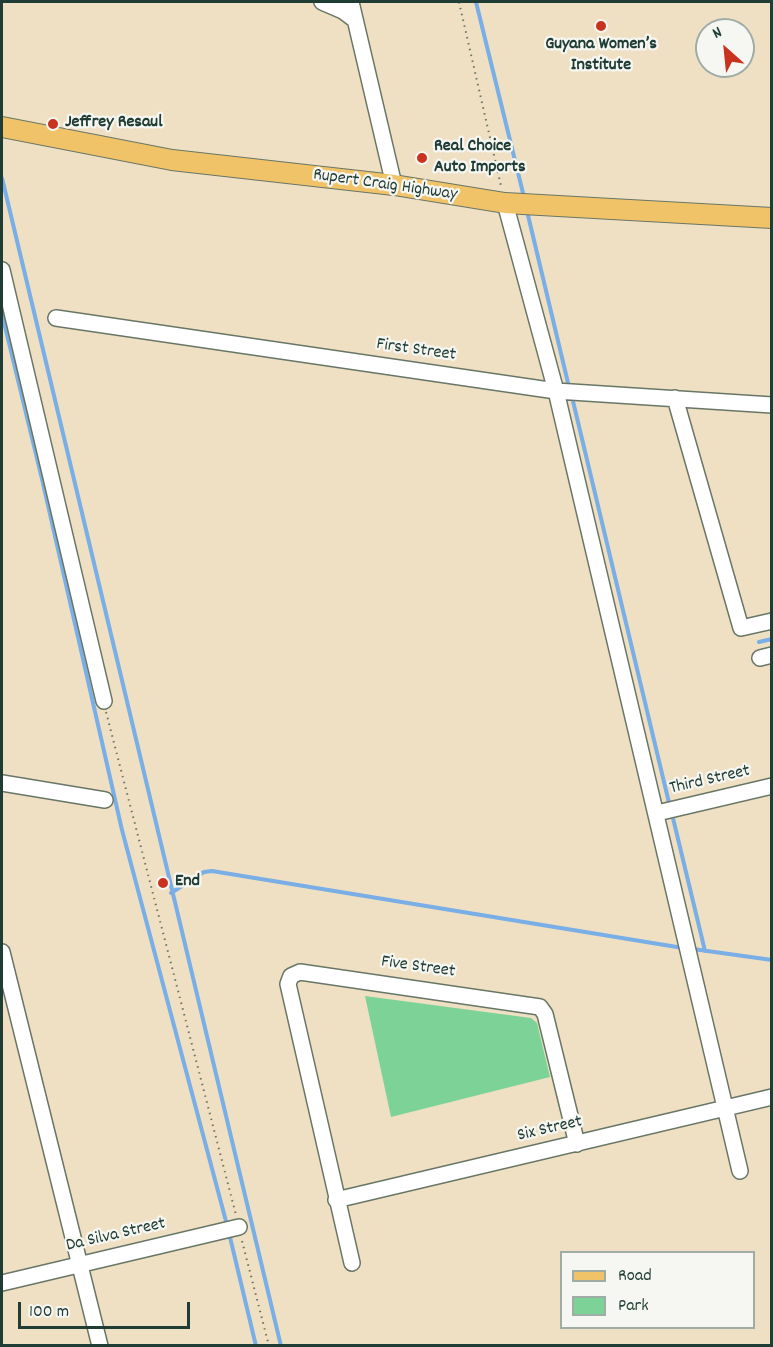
<!DOCTYPE html>
<html>
<head>
<meta charset="utf-8">
<style>
  body { margin:0 }
  #map { position:relative; width:773px; height:1347px; overflow:hidden; background:#efe0c3; font-family:Dekko,sans-serif }
  canvas { display:block }
  .frame { position:absolute; inset:0; border:3px solid #1f3d34; pointer-events:none }
  .legend { position:absolute; left:560px; top:1251px; width:195px; height:78px; box-sizing:border-box; background:#f6f6f2; border:2px solid #a0aca6; margin:0; padding:8px 10px; list-style:none; font-size:18px; color:#1f3d34 }
  .legend li { display:flex; align-items:center; gap:12px; height:30px }
  .legend b { width:30px; border:2px solid #a0aca6 }
  .north { position:absolute; left:695px; top:18px; width:60px; height:60px; box-sizing:border-box; background:#f6f6f2; border:2px solid #a0aca6; border-radius:50%; rotate:333deg; font-size:16px; font-weight:700; line-height:24px; text-align:center; color:#1f3d34 }
  .north::after { content:''; display:block; margin:auto; width:21px; height:27px; background:#c8321e; clip-path:polygon(50% 0,100% 100%,50% 72%,0 100%) }
  .scale { position:absolute; left:18px; top:1302px; width:172px; height:27px; box-sizing:border-box; border:3px solid #1f3d34; border-top:0; padding-left:8px; font-size:18px; line-height:21px; white-space:nowrap; color:#1f3d34; -webkit-text-stroke:4px #f6f6f2; paint-order:stroke }
</style>
</head>
<body>
<div id="map">
<canvas width="773" height="1347"></canvas>
<div class="frame"></div>
<ul class="legend">
<li><b style="height:8px;background:#f1c369"></b>Road</li>
<li><b style="height:16px;background:#7dd397"></b>Park</li>
</ul>
<div class="north">N</div>
<div class="scale">100 m</div>
</div>
<script>
const c = document.querySelector('canvas').getContext('2d');
c.lineJoin = 'round';
function paint(path, color) {
  c.fillStyle = color;
  c.fill(path, 'evenodd');
}
function shape(rows) {
  const path = new Path2D();
  for (const r of rows) {
    path.moveTo(r[0], r[1]);
    for (let i = 2; i < r.length; i += 2) path.lineTo(r[i], r[i + 1]);
  }
  return path;
}
function stroke(path, color, width, dash) {
  c.strokeStyle = color;
  c.lineWidth = width;
  c.lineCap = dash ? 'butt' : 'round';
  c.setLineDash(dash || []);
  c.stroke(path);
}
function write(font, color, halo, rows, align = 'center') {
  c.font = font + ' Dekko,sans-serif';
  c.lineWidth = 4.5;
  c.setLineDash([]);
  c.textBaseline = 'middle';
  c.strokeStyle = halo;
  c.fillStyle = color;
  for (const [text, x, y, turn = 0] of rows) {
    c.save();
    c.translate(x, y);
    c.rotate((+turn || 0) * Math.PI / 180);
    c.textAlign = isNaN(turn) ? turn : align;
    if (halo) c.strokeText(text, 0, 0);
    c.fillText(text, 0, 0);
    c.restore();
  }
}
paint(shape([
  [365,996,531,1018,537,1023,550,1077,391,1117]
]), '#7dd397');
stroke(shape([
  [476,2,524,197],
  [2,178,281,1346],
  [527,211,569,387],
  [2,314,42,479,122,830,227,1225],
  [572,397,670,807],
  [759,642,772,639],
  [672,814,705,951],
  [171,893,204,872,212,871,683,948],
  [693,949,772,960],
  [229,1233,256,1346]
]), '#79aee6', 4);
const minor = shape([
  [322,2,343,11,355,20],
  [351,2,394,185],
  [505,203,556,391,740,1171],
  [2,270,104,701],
  [56,318,556,391,772,405],
  [675,398,741,628,772,621],
  [760,658,772,655],
  [2,783,105,800],
  [657,813,772,786],
  [2,952,100,1346],
  [336,1200,772,1097],
  [352,1263,288,984,291,976,300,972,540,1007,545,1014,577,1144],
  [2,1283,239,1227]
]);
const major = shape([
  [2,127,172,160,394,185,505,203,772,218]
]);
stroke(minor, '#687666', 18);
stroke(major, '#687666', 22);
stroke(shape([
  [459,2,501,186],
  [106,712,236,1215],
  [242,1241,269,1346]
]), '#687666', 2, [1.5, 4.5]);
stroke(minor, '#fff', 15);
stroke(major, '#f1c369', 20);
for (const [x, y, r, color] of [
  [601,26,6,"#c8321e"],
  [53,124,6,"#c8321e"],
  [422,158,6,"#c8321e"],
  [163,883,6,"#c8321e"]
]) {
  const dot = new Path2D();
  dot.arc(x, y, r, 0, 2 * Math.PI);
  c.fillStyle = color;
  c.fill(dot);
  stroke(dot, '#f6f6f2', 2);
}
write('bold 18px', '#1f3d34', '#f6f6f2', [
  ["Guyana Women’s",601,46,"center"],
  ["Institute",601,67,"center"],
  ["Jeffrey Resaul",65,124],
  ["Real Choice",434,148],
  ["Auto Imports",434,169],
  ["End",175,883]
], 'left');
write('18px', '#1f3d34', '#f6f6f2', [
  ["Rupert Craig Highway",385,186,8],
  ["First Street",416,351,8],
  ["Third Street",710,781,-13],
  ["Five Street",418,968,8],
  ["Six Street",550,1130,-13],
  ["Da Silva Street",116,1236,-13]
]);
</script>
</body>
</html>
